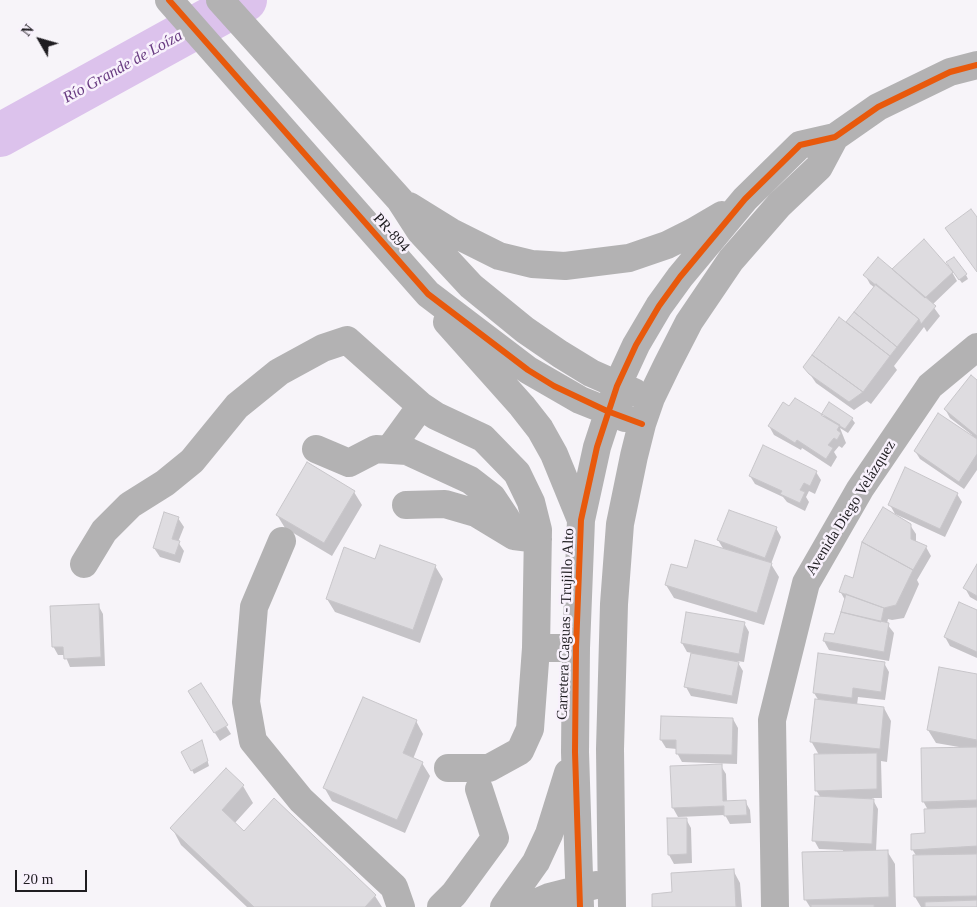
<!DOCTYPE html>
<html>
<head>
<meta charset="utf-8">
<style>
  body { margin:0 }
  #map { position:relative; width:977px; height:907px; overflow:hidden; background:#f7f4f9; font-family:"Times New Roman",serif }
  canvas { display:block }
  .north { position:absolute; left:15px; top:15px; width:50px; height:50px; -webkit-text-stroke:4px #f8f1fc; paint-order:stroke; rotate:308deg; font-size:14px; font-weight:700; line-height:20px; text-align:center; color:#1f1d21 }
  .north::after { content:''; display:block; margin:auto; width:18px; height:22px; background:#1f1d21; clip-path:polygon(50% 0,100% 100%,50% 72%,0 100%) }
  .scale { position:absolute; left:15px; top:870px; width:72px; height:22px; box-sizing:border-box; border:2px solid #1f1d21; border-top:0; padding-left:6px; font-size:15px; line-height:18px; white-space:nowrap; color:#1f1d21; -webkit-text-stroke:4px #f8f1fc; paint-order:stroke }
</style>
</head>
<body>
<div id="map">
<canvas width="977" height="907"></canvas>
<div class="north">N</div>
<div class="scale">20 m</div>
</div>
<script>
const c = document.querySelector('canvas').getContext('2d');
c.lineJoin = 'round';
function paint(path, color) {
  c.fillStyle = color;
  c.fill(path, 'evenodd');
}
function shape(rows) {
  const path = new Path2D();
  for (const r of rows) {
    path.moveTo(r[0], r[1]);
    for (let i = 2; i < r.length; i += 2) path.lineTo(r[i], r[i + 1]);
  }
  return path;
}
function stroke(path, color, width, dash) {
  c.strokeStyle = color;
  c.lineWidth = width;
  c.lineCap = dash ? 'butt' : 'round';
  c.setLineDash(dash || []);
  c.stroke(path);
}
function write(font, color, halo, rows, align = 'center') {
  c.font = font + ' "Times New Roman",serif';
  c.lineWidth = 5;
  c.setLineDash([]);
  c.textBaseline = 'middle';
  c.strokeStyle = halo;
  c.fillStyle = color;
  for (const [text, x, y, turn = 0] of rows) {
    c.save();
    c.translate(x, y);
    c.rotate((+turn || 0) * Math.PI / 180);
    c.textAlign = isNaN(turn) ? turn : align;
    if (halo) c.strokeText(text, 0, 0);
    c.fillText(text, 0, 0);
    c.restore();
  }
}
paint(shape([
  [892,271,952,272,957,281,932,305,940,316,927,332,924,327,894,366,897,370,871,404,867,401,854,410,816,383,805,367,846,324,875,288,870,284,865,275],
  [953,271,966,275,968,279,962,283],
  [977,382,977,470,964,489,920,459,915,451,971,437,972,435,950,418,945,409],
  [789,407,822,416,852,419,855,423,848,433,840,428,846,443,842,448,839,446,834,452,837,457,831,467,802,448,801,450,774,435,769,426],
  [816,472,821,480,815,494,809,491,806,497,809,502,805,511,787,502,783,497,755,484,750,476],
  [354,492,362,505,332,556,285,528,277,515],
  [957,494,962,502,945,537,895,514,890,505],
  [178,518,184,527,178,542,184,551,180,563,160,557,154,548],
  [910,525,916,534,916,542,926,547,931,556,917,580,919,584,904,618,892,620,888,619,887,624,894,633,889,661,829,650,824,641,826,634,835,635,845,600,840,591],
  [776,528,781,537,771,564,779,577,764,625,674,598,666,585,688,570,724,550,718,540],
  [435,566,443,579,420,643,335,612,327,599],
  [977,567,977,601,970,597,965,588],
  [98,605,103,614,105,666,70,667,65,655,58,655,53,646],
  [977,611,977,658,950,646,945,637],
  [744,623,749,632,744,662,737,661,743,671,737,704,691,696,686,687,692,653,687,652,682,643],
  [884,663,889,672,885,700,858,697,857,705,884,708,891,721,887,762,881,761,882,798,872,798,878,809,876,851,887,851,895,864,896,907,810,907,805,899,843,852,843,850,819,849,814,840,821,798,816,790,819,755,811,741,819,701,814,693],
  [977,676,977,907,921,907,915,897,917,857,912,849,927,834,928,810,923,801,959,747,936,743,928,730],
  [194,700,226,726,231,734,220,741],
  [733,719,738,728,737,764,682,762,677,753,677,749,666,748,661,740],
  [416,721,423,734,413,759,422,763,430,776,405,833,332,801,324,787],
  [202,742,209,766,194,774,183,752],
  [721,766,726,774,727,802,745,801,750,810,751,823,730,824,725,815,678,817,673,808],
  [227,770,243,786,253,803,234,824,244,833,274,800,375,896,382,907,247,907,181,845,172,828],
  [686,819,691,828,692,863,674,864,669,855],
  [733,870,740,883,742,907,654,907,673,894]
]), '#0003');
stroke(shape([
  [0,135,245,0]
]), '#dcc2ec', 44);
const building = shape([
  [971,209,977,217,977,272,945,228,971,209],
  [924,239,953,272,925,298,892,269,924,239],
  [878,257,936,306,921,324,919,319,863,275,878,257],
  [954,257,967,274,959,280,946,262,954,257],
  [876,284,919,319,897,347,854,312,876,284],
  [854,312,897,347,890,356,846,322,854,312],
  [839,317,890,356,863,392,812,355,839,317],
  [812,355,863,392,849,402,809,374,803,367,812,355],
  [971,375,977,380,977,436,944,409,971,375],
  [795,398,840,425,837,430,841,433,837,440,834,438,828,445,833,448,826,459,797,440,795,443,768,426,783,402,789,406,795,398],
  [829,402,853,418,845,429,821,415,829,402],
  [938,413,977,439,977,454,959,482,914,451,938,413],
  [763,445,817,471,810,486,804,483,800,490,805,492,800,503,780,494,782,491,749,476,763,445],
  [307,462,355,491,324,543,276,515,307,462],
  [905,467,958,493,940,529,888,505,905,467],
  [883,507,911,524,911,539,927,546,913,570,862,542,883,507],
  [729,510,777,527,765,558,717,540,729,510],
  [164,512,179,517,172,539,180,541,175,555,153,548,164,512],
  [695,540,772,563,757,613,665,585,671,564,687,568,695,540],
  [862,542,913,570,896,605,884,608,839,592,845,575,853,578,862,542],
  [380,545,436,565,413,630,326,599,344,547,375,559,380,545],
  [977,564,977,596,963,588,977,564],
  [846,594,884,608,881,622,841,612,846,594],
  [959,602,977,610,977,652,944,637,959,602],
  [99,604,101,657,64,659,63,647,52,647,50,606,99,604],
  [686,612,745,622,739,654,681,643,686,612],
  [841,612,889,623,884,652,823,641,825,633,834,634,841,612],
  [691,653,739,662,732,696,684,687,691,653],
  [818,653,885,662,881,692,853,688,852,698,813,693,818,653],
  [939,667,977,674,977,740,927,730,939,667],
  [201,683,228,725,214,733,188,691,201,683],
  [363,697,417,720,403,753,423,762,397,820,323,788,363,697],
  [815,699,884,707,880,749,810,742,815,699],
  [661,716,733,718,732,755,676,754,676,740,660,740,661,716],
  [202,740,208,761,191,771,181,752,202,740],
  [977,747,977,800,922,802,921,748,977,747],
  [877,753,877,789,815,791,814,754,877,753],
  [722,764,723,801,746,800,747,815,724,816,724,806,672,808,670,766,722,764],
  [226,768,244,785,222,810,244,831,274,798,376,895,365,907,254,907,170,828,226,768],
  [815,796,874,799,872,844,812,841,815,796],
  [977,807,977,846,911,850,911,834,925,833,924,809,977,807],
  [667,818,687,818,687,854,668,855,667,818],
  [888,850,889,897,804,900,802,852,888,850],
  [977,854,977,896,914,897,913,855,977,854],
  [734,869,736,907,652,907,652,894,672,892,671,873,734,869],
  [977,900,977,907,925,907,925,902,977,900],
  [811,905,874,905,874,907,811,907,811,905]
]);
paint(building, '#dedce0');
stroke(building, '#c8c6ca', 1);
stroke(shape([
  [169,0,428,294,528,370,580,400,625,418],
  [220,0,400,200,420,231,471,286,525,330,560,354,591,373,634,392],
  [409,206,451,232,499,256,532,264,565,266,629,258,667,245,693,232,722,215],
  [447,322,522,406,540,429,554,454,581,520],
  [316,449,349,463,376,449,407,451,470,480,492,497,506,518,514,536,538,539],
  [389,450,421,406],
  [406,505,445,504,476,513,514,536],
  [282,541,254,607,246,702,253,741,301,800,394,887,401,907],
  [84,564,104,531,130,505,165,483,192,461,237,406,279,372,323,348,347,340,421,406,436,416,483,438,517,473,531,502,538,530,536,648,576,648],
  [448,768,489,768,520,751,530,729,536,648],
  [441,907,454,894,495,838,479,789],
  [504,907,536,862,549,834,568,773],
  [526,907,549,897,596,885],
  [580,907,575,752,576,648,581,520,597,447,617,386,636,345,659,306,680,277,745,199,800,145,835,137,878,107,950,72,977,65],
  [612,907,610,749,614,604,620,524,634,456,642,424,651,398,667,365,689,322,731,260,779,205,819,167,835,137],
  [775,907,772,720,806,583,860,489,930,386,977,347]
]), '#b3b2b3', 28);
stroke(shape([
  [169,0,428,294,528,370,554,386,607,411,642,424],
  [580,907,575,752,576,648,581,520,597,447,617,386,636,345,659,306,680,277,745,199,800,145,835,137,878,107,950,72,977,65]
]), '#e8590c', 6);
write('15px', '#1f1d21', '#f8f1fc', [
  ["PR-894",391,233,48],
  ["Avenida Diego Velázquez",851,508,-58],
  ["Carretera Caguas - Trujillo Alto",566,624,-88]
]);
write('italic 16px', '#683b81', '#f8f1fc', [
  ["Río Grande de Loíza",123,67,-29]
]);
</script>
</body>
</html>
